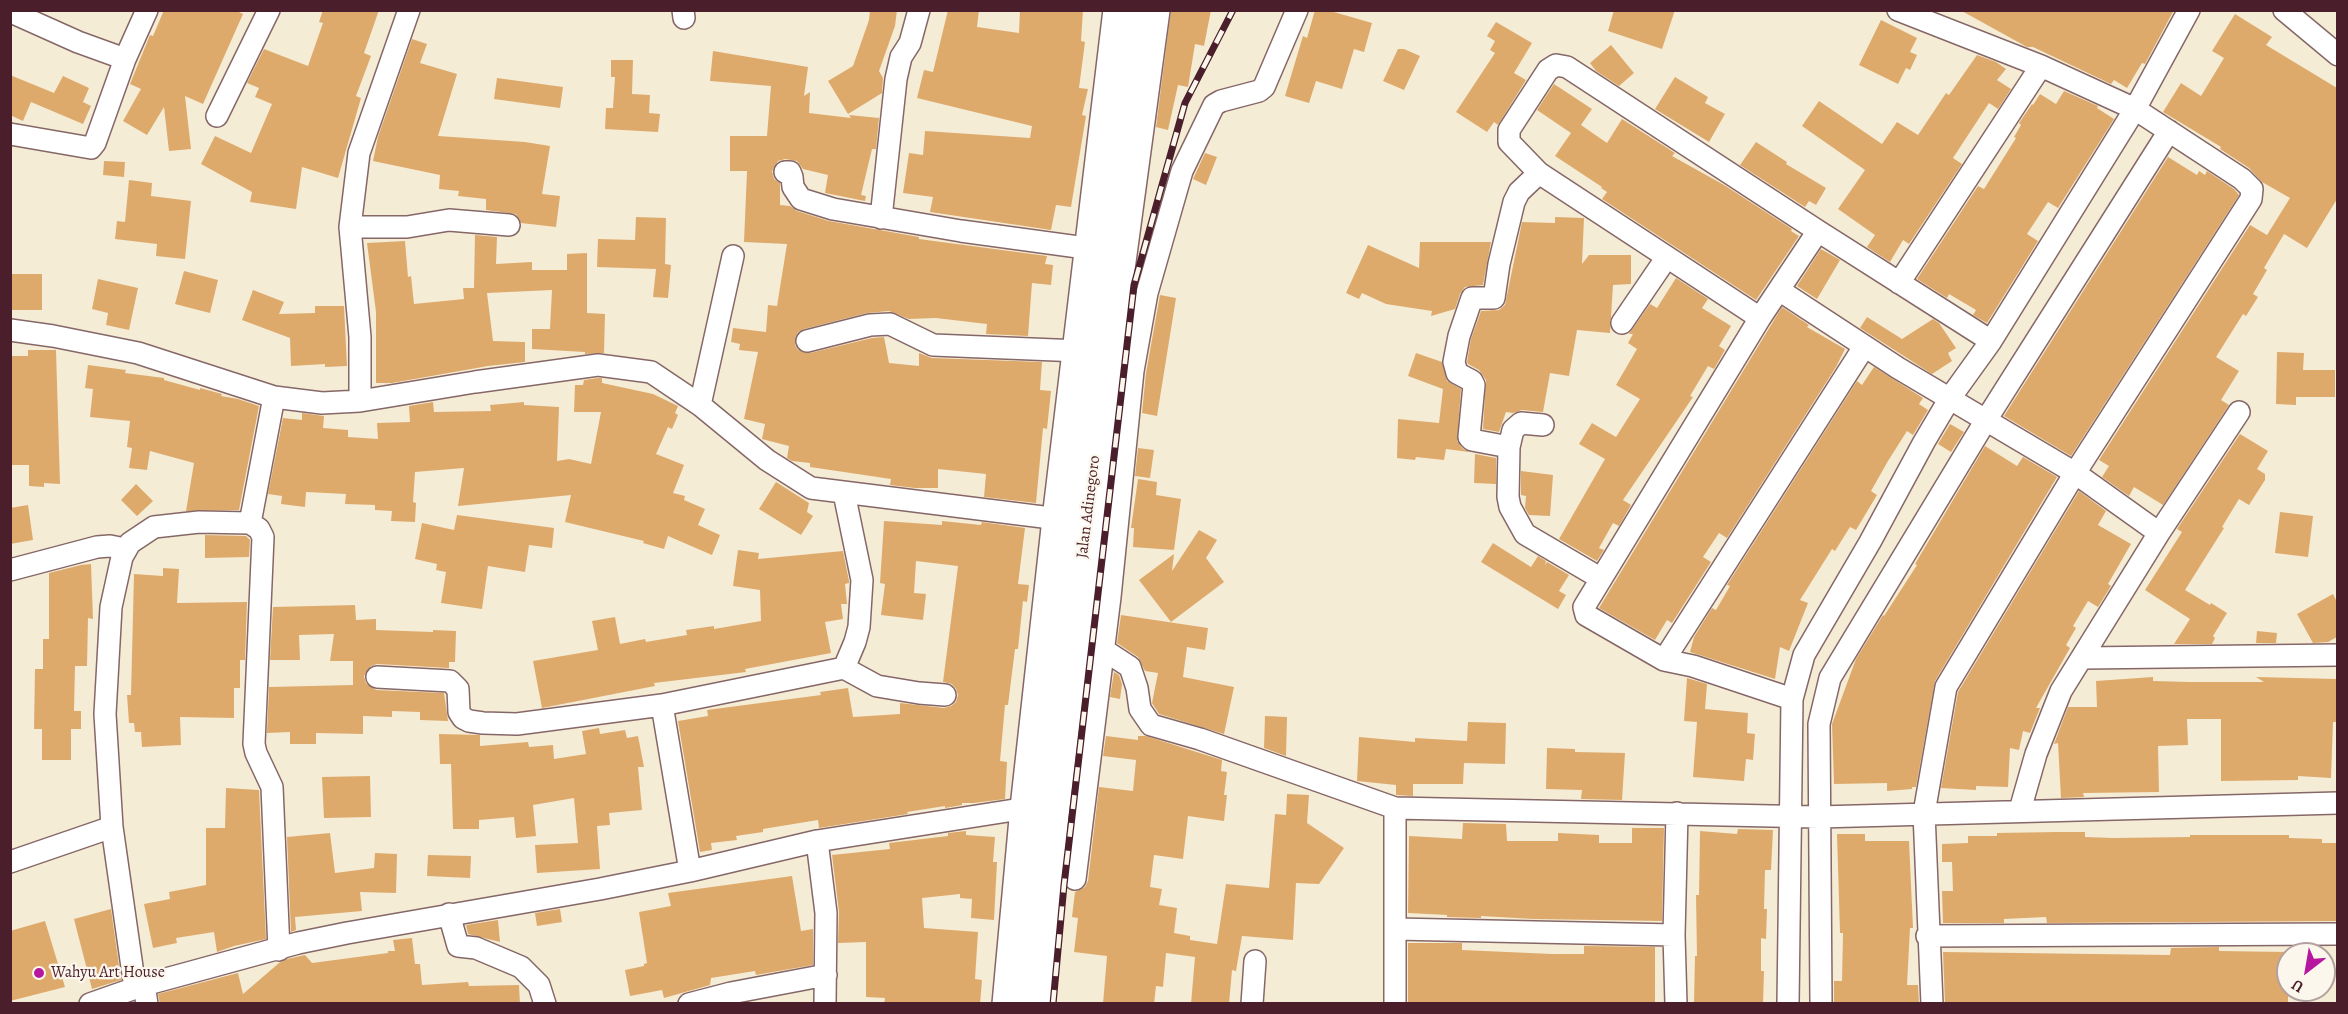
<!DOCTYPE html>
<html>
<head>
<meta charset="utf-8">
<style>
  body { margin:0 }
  #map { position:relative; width:2348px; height:1014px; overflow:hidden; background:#f5ecd6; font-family:Alegreya,serif }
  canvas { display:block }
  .frame { position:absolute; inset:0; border:12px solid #4a1f2b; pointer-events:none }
  .north { position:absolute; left:2276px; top:942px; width:60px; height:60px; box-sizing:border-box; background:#fbf7ec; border:2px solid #b4a19f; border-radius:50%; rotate:211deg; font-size:16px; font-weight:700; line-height:24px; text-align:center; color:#4a1f2b }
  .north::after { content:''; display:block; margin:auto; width:21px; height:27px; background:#b5179e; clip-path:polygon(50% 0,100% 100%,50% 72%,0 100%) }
</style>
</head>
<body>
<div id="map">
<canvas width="2348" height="1014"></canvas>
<div class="frame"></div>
<div class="north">U</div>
</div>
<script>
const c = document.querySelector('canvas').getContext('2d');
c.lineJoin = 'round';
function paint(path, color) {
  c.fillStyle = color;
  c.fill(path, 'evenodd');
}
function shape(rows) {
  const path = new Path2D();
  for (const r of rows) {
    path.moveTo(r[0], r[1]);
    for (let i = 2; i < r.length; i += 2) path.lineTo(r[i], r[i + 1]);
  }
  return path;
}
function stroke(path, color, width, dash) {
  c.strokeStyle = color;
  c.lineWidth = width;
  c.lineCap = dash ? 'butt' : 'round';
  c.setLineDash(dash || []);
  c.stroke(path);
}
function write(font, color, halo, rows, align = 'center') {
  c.font = font + ' Alegreya,serif';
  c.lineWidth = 4.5;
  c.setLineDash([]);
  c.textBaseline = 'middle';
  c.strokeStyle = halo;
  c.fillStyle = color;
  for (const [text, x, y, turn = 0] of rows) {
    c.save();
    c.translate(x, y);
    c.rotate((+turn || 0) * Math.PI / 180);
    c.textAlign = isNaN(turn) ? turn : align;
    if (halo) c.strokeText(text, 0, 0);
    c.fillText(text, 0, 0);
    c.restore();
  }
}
paint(shape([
  [164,10,235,10,243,14,203,104,185,96,191,149,169,151,164,107,147,135,123,121,141,89,130,84,150,35,153,36],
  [323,10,379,10,364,53,371,56,356,96,361,98,338,178,302,167,296,209,250,202,252,192,201,164,215,136,251,153,272,104,255,97,259,88,247,83,264,49,308,66,323,23,319,22],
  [870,10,897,10,895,26,879,71,883,78,882,93,848,114,828,81,853,66,869,20],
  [948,10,979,10,977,27,1019,33,1020,10,1083,10,1081,41,1085,42,1079,88,1088,89,1082,115,1086,116,1071,207,1056,205,1051,230,930,212,933,197,903,193,909,153,923,155,925,131,1030,138,1032,126,917,98,924,70,933,72],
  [1171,10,1211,10,1204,46,1195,44,1188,87,1178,85,1168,130,1156,127],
  [1315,10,1327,10,1372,23,1364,52,1354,49,1342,89,1316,81,1309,103,1285,96,1303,36,1307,38],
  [1614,10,1675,10,1662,49,1608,31],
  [1960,10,2174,10,2145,64,2142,63,2127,88,2114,80,2111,84,2033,47,2027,47],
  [2235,14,2272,37,2266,45,2337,88,2337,199,2307,248,2284,234,2264,268,2267,270,2253,294,2258,297,2246,316,2243,314,2216,357,2239,371,2221,400,2229,405,2163,505,2134,487,2129,496,2102,477,2109,466,2099,460,2250,225,2267,235,2290,198,2262,182,2249,168,2220,149,2221,147,2163,112,2181,83,2201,96,2224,58,2212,51],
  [1881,20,1917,38,1910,52,1917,55,1910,70,1906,68,1898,84,1859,65],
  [1496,22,1532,43,1514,73,1526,80,1498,125,1494,122,1487,132,1456,112,1495,53,1490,50,1495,41,1487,36],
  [412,39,427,44,420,63,457,74,438,136,525,142,550,146,542,194,560,196,556,227,521,223,516,214,486,210,486,199,458,196,459,191,439,189,440,175,373,161,378,137],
  [1611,45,1634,73,1619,86,1596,71,1590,63],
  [1398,49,1404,49,1420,56,1404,90,1383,81],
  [713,51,808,67,804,96,810,92,809,113,851,118,849,115,879,118,876,149,872,149,861,195,866,196,865,201,825,193,828,175,803,169,797,161,785,159,778,161,772,171,774,179,780,183,780,205,790,206,797,211,829,221,919,237,919,239,1047,256,1045,264,1053,265,1051,285,1032,283,1028,336,986,334,987,324,936,318,909,319,889,311,867,313,804,329,798,332,795,338,795,345,798,350,810,353,872,338,884,337,889,363,919,366,919,353,932,358,1042,362,1040,390,1051,391,1047,429,1043,428,1036,503,984,497,986,474,938,469,938,488,915,488,890,485,891,479,810,467,810,463,792,461,787,458,789,446,762,439,765,424,744,419,758,352,739,350,740,344,731,342,733,328,766,332,768,305,777,306,787,244,744,242,747,171,730,171,730,136,767,136,771,86,710,81],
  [1977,55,1996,62,2006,69,1997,80,2011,89,1998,109,1989,103,1953,158,1962,164,1909,244,1903,240,1890,262,1867,247,1875,235,1838,209,1865,170,1802,126,1819,101,1882,144,1897,122,1918,135,1946,93,1949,95],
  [611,60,633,60,632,94,650,95,649,113,660,114,658,132,605,129,606,108,613,108,615,77,611,77],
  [10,75,54,93,63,76,89,88,83,102,91,106,83,124,31,102,23,121,10,115],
  [1675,77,1708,97,1705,103,1725,114,1709,142,1655,109],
  [497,78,563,87,560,108,494,99],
  [1554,84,1592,109,1581,125,1607,143,1622,119,1675,153,1672,156,1724,185,1792,229,1791,231,1799,236,1756,300,1602,199,1607,192,1601,188,1602,187,1555,156,1571,133,1537,110],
  [2064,91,2098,106,2097,108,2114,119,2058,208,2048,202,2027,234,2038,241,1987,323,1973,315,1976,310,1949,294,1947,298,1917,279,1978,186,1984,189,2016,138,2014,137,2021,125,2019,123,2032,104,2033,105,2040,94,2056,104],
  [1756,142,1787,162,1786,164,1826,188,1816,205,1809,201,1805,207,1740,165],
  [1205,153,1217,157,1206,185,1193,179],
  [2168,157,2197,175,2199,171,2205,175,2207,171,2234,189,2239,195,2071,456,2004,416],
  [104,161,125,162,124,177,103,175],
  [129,180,152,183,151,196,191,201,185,259,156,256,157,244,115,239,117,221,125,222],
  [636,217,666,218,665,264,671,265,668,298,653,297,656,269,597,267,598,239,635,240],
  [1555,217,1584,218,1582,264,1589,255,1631,255,1631,284,1613,285,1610,333,1577,330,1569,376,1550,373,1543,412,1522,410,1513,413,1506,412,1499,432,1483,429,1486,380,1479,370,1468,364,1467,362,1471,339,1481,311,1499,310,1505,305,1522,222,1555,223],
  [475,235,497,237,496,264,532,262,532,270,567,270,567,254,587,253,587,313,605,314,604,353,585,354,585,352,532,349,532,329,550,329,552,290,487,293,493,341,525,342,525,362,488,366,392,383,376,383,376,312,367,243,405,241,408,277,411,276,414,304,464,299,463,288,474,288],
  [1420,242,1491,242,1483,285,1465,287,1460,294,1455,309,1431,316,1432,311,1386,304,1362,293,1359,299,1346,293,1368,245,1419,268],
  [1821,249,1840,260,1817,299,1797,286],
  [184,271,218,280,210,313,175,304],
  [10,274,42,274,42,310,10,310],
  [1676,278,1708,299,1702,308,1731,326,1719,346,1725,350,1714,369,1708,366,1690,396,1693,397,1623,500,1631,505,1619,526,1613,523,1599,548,1604,550,1597,561,1559,539,1605,459,1579,444,1592,423,1616,437,1640,399,1616,385,1637,349,1628,343,1633,334,1629,334,1650,304,1657,308],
  [98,279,138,288,129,330,106,325,108,313,92,309],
  [253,290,284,302,279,314,315,313,315,306,344,306,347,366,325,367,325,364,291,366,290,338,242,320],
  [1160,295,1176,298,1157,416,1142,413,1146,373],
  [1782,307,1809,325,1807,327,1845,349,1836,367,1727,538,1719,533,1703,557,1711,562,1672,623,1667,620,1655,640,1599,608],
  [1867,317,1902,339,1933,319,1939,323,1956,348,1948,353,1952,361,1932,374,1860,328],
  [28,350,56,350,60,484,44,483,44,487,29,486,29,465,10,465,10,356,28,356],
  [2277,352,2304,353,2303,370,2335,370,2335,397,2296,397,2296,405,2276,404],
  [1416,353,1442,362,1447,381,1461,389,1457,441,1463,449,1469,452,1446,449,1444,460,1416,457,1415,460,1397,458,1398,419,1439,423,1443,389,1408,376],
  [88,365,126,370,125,373,164,378,164,380,200,390,200,388,222,394,221,396,238,399,259,406,239,510,186,511,194,463,150,451,147,470,129,468,132,448,127,447,130,421,90,417,93,389,85,388],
  [1874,367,1923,398,1919,404,1928,410,1913,435,1907,431,1888,461,1871,491,1877,495,1856,530,1850,527,1835,551,1832,549,1800,600,1808,603,1789,651,1780,647,1775,679,1690,652,1694,637,1712,608,1716,610,1730,586,1727,585,1857,381,1862,385],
  [598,378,602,378,602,383,653,394,678,406,675,413,678,415,672,429,668,427,656,454,684,465,673,493,685,496,684,500,705,509,698,525,720,535,712,555,668,536,664,549,643,543,644,541,565,522,571,495,458,506,464,468,415,472,413,502,416,503,415,522,391,521,392,511,375,510,375,505,345,504,346,494,306,492,305,507,281,504,282,496,268,494,283,418,302,420,302,413,324,416,323,428,348,430,348,437,378,439,377,423,410,422,409,406,433,402,434,412,491,411,490,405,524,402,524,405,559,407,557,461,569,459,591,464,601,412,574,412,575,385,583,385,584,380],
  [1950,424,1964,432,1951,452,1938,444],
  [2240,434,2268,451,2257,469,2265,474,2265,480,2249,505,2239,499,2222,527,2224,528,2185,590,2210,605,2211,603,2227,613,2213,636,2215,638,2212,644,2174,644,2190,619,2145,590,2182,532,2177,529],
  [1985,446,2017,466,2023,457,2057,477,1935,681,1916,787,1912,787,1912,789,1887,791,1887,783,1834,784,1832,724,1856,659,1883,615,1884,616,1917,565,1915,564],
  [1138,448,1154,450,1150,478,1135,476],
  [1475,454,1496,458,1496,484,1474,483],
  [1521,471,1553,475,1550,516,1529,515,1525,508,1526,496,1521,495],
  [1138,479,1157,482,1156,495,1181,499,1174,550,1133,547,1134,528,1131,528],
  [776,482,809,503,807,512,813,516,801,535,759,509],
  [136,484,153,501,137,516,121,500],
  [2079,491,2106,511,2098,525,2131,544,2108,584,2111,586,2098,607,2088,601,2073,626,2076,628,2066,645,2070,648,2036,708,2040,708,2030,733,2023,731,2019,750,2010,748,2008,787,1976,786,1976,790,1941,788,1958,692],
  [28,505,33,540,10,544,10,508],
  [2280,512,2313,516,2308,557,2275,553],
  [457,515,554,528,552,548,529,545,525,572,488,566,482,609,441,603,446,572,436,570,437,564,415,559,422,523,454,530],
  [884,521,942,525,942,521,981,525,982,522,1025,528,1018,584,1029,585,1027,602,1023,601,1018,649,1015,649,1008,705,1005,705,1000,761,1007,762,1005,799,974,803,962,803,962,805,945,808,945,806,907,812,908,814,819,828,818,820,763,829,763,832,736,836,737,840,711,843,712,850,700,852,678,721,708,716,707,710,821,695,820,692,848,688,853,717,900,714,900,703,944,708,951,706,956,702,958,695,956,689,952,684,943,682,958,566,916,561,914,593,926,594,923,620,881,615,885,584,880,583],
  [1199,530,1217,540,1206,558,1224,582,1171,622,1139,580,1174,554,1172,571],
  [205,535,246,536,250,540,249,557,205,558],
  [1493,543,1531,567,1538,556,1546,561,1545,565,1547,562,1569,575,1559,591,1566,595,1558,609,1481,562],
  [738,550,759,553,758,559,843,551,849,581,849,583,845,584,847,604,841,604,843,619,825,622,831,653,745,669,746,672,654,683,655,686,542,708,533,661,598,650,592,621,615,617,620,644,645,639,646,642,687,635,686,630,714,626,714,629,761,621,760,590,733,586],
  [91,564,93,619,88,618,87,666,75,666,74,711,81,711,81,729,71,729,71,760,42,760,42,729,34,729,35,669,43,669,43,639,49,639,49,573,81,565],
  [163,568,179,569,177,603,247,602,245,660,240,660,240,688,234,688,234,718,180,717,181,745,142,747,141,732,135,732,134,723,129,723,127,695,131,695,134,574,163,576],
  [2333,594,2337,602,2337,637,2328,642,2313,643,2297,614],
  [355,605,356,620,376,619,376,630,433,632,433,630,456,631,455,662,449,662,449,668,377,664,371,666,364,676,366,683,376,690,444,693,448,721,420,720,420,712,392,711,392,717,363,716,363,734,316,733,316,744,290,744,290,732,267,733,269,687,353,685,353,661,330,661,334,634,299,635,300,660,270,660,273,607],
  [1121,615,1208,628,1205,650,1187,647,1183,677,1234,687,1224,734,1159,714,1152,703,1158,673,1145,671,1138,657,1117,643],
  [2257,631,2277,633,2276,643,2256,643],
  [1114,672,1119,675,1122,684,1120,699,1110,697],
  [2153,677,2153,681,2189,682,2264,682,2256,677,2337,679,2337,722,2333,722,2331,778,2298,776,2298,780,2221,781,2221,719,2187,719,2188,745,2158,746,2159,792,2083,793,2084,797,2061,798,2058,743,2054,744,2068,707,2097,707,2096,681],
  [1687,678,1707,684,1705,709,1748,713,1747,733,1755,734,1753,760,1746,759,1744,781,1693,777,1697,722,1684,721],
  [1265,716,1287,717,1286,756,1264,748],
  [1468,722,1506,723,1505,764,1464,763,1463,784,1413,784,1413,796,1396,795,1396,785,1357,781,1359,737,1415,742,1415,738,1467,741],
  [599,728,600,734,625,730,627,738,638,736,644,767,638,767,642,810,609,813,610,825,597,826,600,869,537,873,535,845,578,843,574,798,533,805,536,836,516,838,514,817,479,820,479,829,453,829,451,764,440,764,439,734,480,735,480,746,528,742,529,747,553,745,554,759,586,754,582,731],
  [1106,736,1138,740,1138,736,1146,736,1222,760,1221,771,1227,772,1224,795,1227,795,1224,821,1188,816,1183,859,1154,855,1150,887,1162,889,1159,905,1177,908,1174,933,1190,936,1190,940,1217,944,1226,884,1269,888,1275,814,1286,815,1287,794,1309,795,1307,823,1344,848,1319,884,1296,883,1293,940,1242,936,1236,971,1232,970,1229,1004,1191,1004,1195,957,1166,953,1163,987,1156,986,1154,1004,1103,1004,1107,956,1074,952,1078,918,1072,917,1075,892,1085,887,1088,881,1099,787,1133,791,1136,760,1103,756],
  [1547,748,1575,749,1575,752,1625,753,1622,800,1581,799,1582,790,1546,789],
  [370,776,371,817,324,818,322,777],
  [226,788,259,790,266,939,234,946,217,952,214,932,176,938,177,943,153,948,144,904,170,899,169,892,206,885,206,828,225,828],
  [1463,823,1506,824,1507,841,1558,841,1558,833,1599,835,1599,843,1632,843,1632,828,1664,828,1662,921,1534,919,1481,916,1481,918,1447,917,1447,915,1408,913,1409,836,1462,839],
  [1738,829,1773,830,1771,870,1765,870,1764,909,1767,909,1766,939,1761,938,1761,971,1764,971,1763,1004,1694,1004,1695,956,1697,956,1696,895,1699,895,1700,831,1737,834],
  [966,831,966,835,995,837,993,862,997,862,994,920,971,918,972,899,960,898,960,894,922,898,924,928,978,932,975,979,982,980,980,1004,884,1004,885,998,866,997,866,942,838,943,839,912,832,855,890,849,889,843,948,836,948,833],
  [2057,832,2085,832,2085,837,2113,838,2190,837,2190,835,2289,835,2289,838,2322,839,2322,843,2337,843,2337,921,2047,923,2046,917,2004,919,2004,923,1943,923,1942,891,1953,891,1952,862,1942,862,1942,844,1968,843,1968,836,1997,836,1997,833],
  [330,833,335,873,374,868,375,853,397,854,396,893,360,892,362,911,295,917,296,930,291,932,287,837],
  [1837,834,1865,834,1865,841,1909,841,1913,928,1910,928,1907,985,1918,985,1919,1004,1834,1004,1834,981,1842,981,1843,933,1840,933],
  [428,855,471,856,470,878,427,876],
  [792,876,801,931,813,929,813,965,756,975,755,971,711,978,710,985,664,998,662,990,630,996,625,970,644,966,644,964,647,963,639,912,671,906,668,893],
  [111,909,121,980,92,989,74,919],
  [560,909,562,922,537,926,535,913],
  [498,920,500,942,468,934,466,925],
  [45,921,65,987,10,1001,10,931],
  [412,938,415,964,420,964,422,985,468,982,469,986,519,985,520,1004,160,1004,158,994,238,973,243,994,279,963,287,959,305,955,312,963,388,953,388,951,395,951,393,940],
  [1408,943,1462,943,1462,950,1552,954,1584,954,1584,946,1655,947,1655,1004,1408,1004],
  [2219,947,2219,951,2288,952,2288,1004,1945,1004,1943,952,2170,955,2171,948]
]), '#deaa6c');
const street = shape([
  [683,10,684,18],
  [1898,10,2041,66,2135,109,2242,179,2252,189,2251,199,2075,473,1946,687,1924,813,1932,1004],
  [2284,10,2338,55],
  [11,12,78,42,125,59,147,10],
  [217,116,269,10],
  [10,134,91,148,95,143,125,59],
  [785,172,790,172,792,177,793,187,801,199,833,209,961,231,1093,249],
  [1539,173,1760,318],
  [881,218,896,79,901,57,910,43,919,10],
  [350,227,407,227,449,220,509,225],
  [1818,231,1760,318,1584,607,1586,615,1664,660,1693,666,1792,699,1804,655,1870,542,1924,442,1950,398,1991,341,2135,109,2189,10],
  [1899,283,2041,66],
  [1779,290,1898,368,2075,473,2159,533],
  [1622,323,1667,257],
  [10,330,53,336,138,353,274,397,322,403,360,401,475,382,598,365,651,372,700,405,767,460,811,488,1059,519],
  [807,341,870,325,890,324,933,345,1080,351],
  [360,401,360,337,350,227,359,153,409,10],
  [700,405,733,256],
  [1543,425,1521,423,1513,430,1509,447,1508,497,1510,507,1525,534,1600,578],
  [1509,447,1472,440,1469,437,1474,385,1472,381,1457,373,1454,362,1459,336,1472,298,1494,298,1499,264,1514,202,1519,192,1539,173,1509,142,1509,130,1548,70,1556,65,1567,67,1818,231,1991,341],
  [250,523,274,397],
  [10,570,97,547,110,546,125,549],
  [1104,650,1130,667,1137,688,1140,709,1151,725,1200,739,1395,808,1819,817,2338,803],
  [2083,658,2338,655],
  [1664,660,1864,347],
  [844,668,877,686,919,693,945,695],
  [377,677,450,681,458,689,459,712,463,718,469,721,483,723,517,724,662,705,844,668,855,642,859,627,862,580,844,493],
  [662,705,690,871],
  [1395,808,1395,1004],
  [2020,810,2036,754,2061,691,2159,533,2239,412],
  [817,841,826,913,825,1004],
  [10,862,112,827],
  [1075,879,1110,597,1133,371,1147,293,1182,171,1214,105,1221,101,1259,91,1264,87,1297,10],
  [449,914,458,946,476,948,521,967,539,985,545,1004],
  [1396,929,1674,935],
  [1927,936,2338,934],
  [144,985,147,1004],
  [135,988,112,827,105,714,111,607,122,557,130,543,154,527,199,522,250,523,259,529,263,537,254,744,256,753,272,787,279,950],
  [90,1004,144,985,298,943,347,933,600,889,690,871,817,841,1027,808],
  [689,1004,731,993,826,975],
  [1252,1004,1255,961],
  [1676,1004,1674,935,1677,813],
  [1788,1004,1792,699],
  [1821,1004,1819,724,1830,678,1986,420,2169,131]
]);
const highway = shape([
  [1009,1004,1027,808,1059,519,1120,10],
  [1034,1004,1052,816,1117,276,1153,10]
]);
stroke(street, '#866767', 24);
stroke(highway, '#866767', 36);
stroke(street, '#fff', 21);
stroke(highway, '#fff', 33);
const rail = shape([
  [1053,1004,1064,885,1134,285,1185,103,1233,10]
]);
stroke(rail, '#4a1f2b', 7);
stroke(rail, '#fbf7ec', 4.5, [14]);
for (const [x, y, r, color] of [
  [39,973,6,"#b5179e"]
]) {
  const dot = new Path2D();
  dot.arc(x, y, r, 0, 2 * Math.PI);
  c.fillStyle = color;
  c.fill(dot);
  stroke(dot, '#fbf7ec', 2);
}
write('16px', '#4a1f2b', '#fbf7ec', [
  ["Jalan Adinegoro",1089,507,-83]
]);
write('16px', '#4a1f2b', '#fbf7ec', [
  ["Wahyu Art House",51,973]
], 'left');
</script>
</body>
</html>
